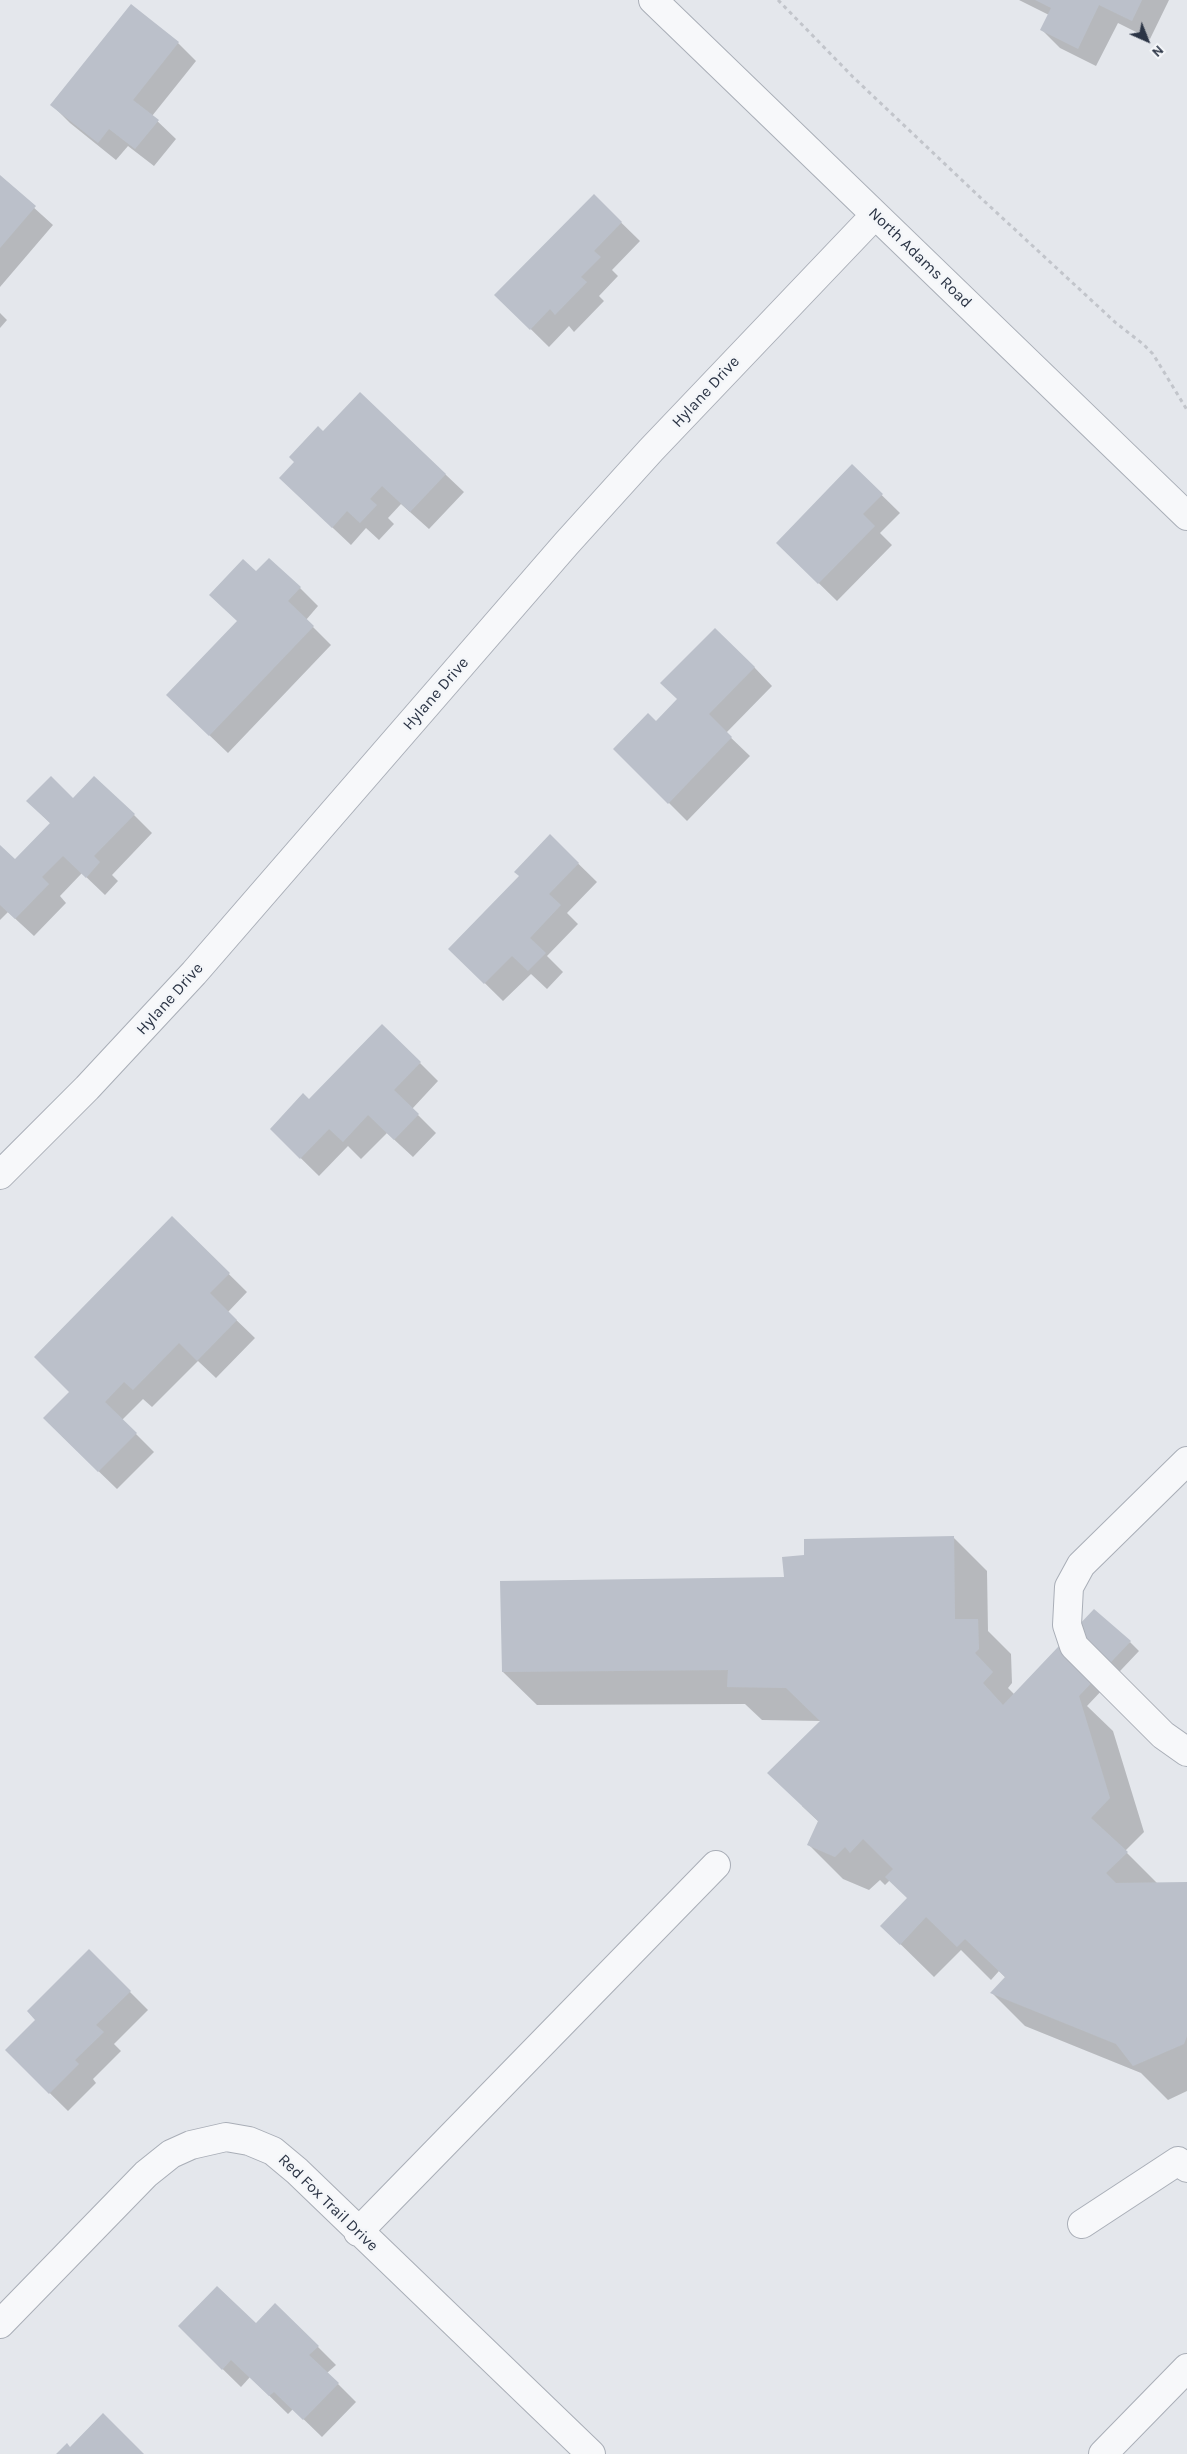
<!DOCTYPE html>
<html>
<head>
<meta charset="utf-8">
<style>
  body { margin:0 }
  #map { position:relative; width:1187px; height:2454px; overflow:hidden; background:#e4e7ec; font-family:Karla,sans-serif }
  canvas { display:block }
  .north { position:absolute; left:1122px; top:15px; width:50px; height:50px; -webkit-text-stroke:4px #f4f6f9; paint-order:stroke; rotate:136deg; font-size:14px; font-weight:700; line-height:20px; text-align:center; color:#2b3445 }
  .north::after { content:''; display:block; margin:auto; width:18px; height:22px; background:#2b3445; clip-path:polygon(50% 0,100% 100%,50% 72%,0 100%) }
</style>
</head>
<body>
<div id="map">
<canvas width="1187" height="2454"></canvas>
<div class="north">N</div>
</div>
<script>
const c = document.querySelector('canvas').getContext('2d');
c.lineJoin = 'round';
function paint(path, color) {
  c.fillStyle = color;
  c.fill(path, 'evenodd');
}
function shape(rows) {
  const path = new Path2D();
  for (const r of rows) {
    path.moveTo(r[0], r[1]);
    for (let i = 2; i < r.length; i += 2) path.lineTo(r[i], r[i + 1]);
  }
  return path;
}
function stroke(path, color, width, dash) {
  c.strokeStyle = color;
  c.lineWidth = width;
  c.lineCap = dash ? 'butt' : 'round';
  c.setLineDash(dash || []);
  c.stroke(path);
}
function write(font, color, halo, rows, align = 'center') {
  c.font = font + ' Karla,sans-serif';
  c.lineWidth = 5;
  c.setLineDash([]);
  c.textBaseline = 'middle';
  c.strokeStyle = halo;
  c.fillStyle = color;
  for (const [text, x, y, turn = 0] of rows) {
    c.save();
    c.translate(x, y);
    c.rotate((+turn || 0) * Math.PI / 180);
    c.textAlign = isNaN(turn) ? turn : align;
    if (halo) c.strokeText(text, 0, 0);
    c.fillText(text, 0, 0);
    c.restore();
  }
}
paint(shape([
  [1019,0,1169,0,1150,39,1118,23,1096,66,1060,48,1042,30,1049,15],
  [131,5,178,43,196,61,152,116,176,139,154,166,128,146,116,160,70,123,52,105],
  [0,177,53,225,0,287],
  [594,196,640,241,612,270,618,276,599,296,604,301,574,332,569,326,549,347,496,295],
  [0,313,7,320,0,328],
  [323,433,445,474,464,492,429,529,401,504,388,518,394,524,379,540,366,528,351,545,299,496],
  [852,466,900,513,880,533,892,545,837,601,796,561],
  [256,573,300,588,318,606,306,620,331,645,228,753,186,713,238,621],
  [754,667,772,686,726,733,750,756,687,821,615,749,656,722],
  [73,800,134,815,152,833,112,875,118,881,105,895,82,873,60,896,66,903,34,936,8,912,0,920,0,846,15,861,51,824,28,801],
  [550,836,597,882,567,913,578,924,547,956,563,972,547,989,531,974,503,1001,450,949,520,876],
  [420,1063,438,1081,412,1109,436,1133,413,1157,387,1133,361,1159,348,1146,319,1176,271,1129,309,1100],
  [172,1218,247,1292,228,1312,255,1338,216,1378,198,1361,152,1407,143,1399,122,1420,154,1452,117,1489,62,1436,71,1392],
  [953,1537,987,1571,988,1631,1011,1654,1012,1683,1008,1688,1014,1694,1130,1642,1139,1651,1087,1706,1113,1731,1144,1832,1125,1851,1158,1884,1187,1883,1187,2091,1168,2100,1141,2073,1025,2026,992,1993,1006,1978,999,1971,991,1980,961,1950,934,1977,882,1926,908,1898,890,1880,885,1885,880,1880,869,1890,843,1879,809,1845,819,1822,802,1806,821,1721,762,1720,745,1704,537,1705,503,1672,786,1578],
  [89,1951,148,2010,114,2044,121,2051,93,2079,96,2083,68,2111,6,2050,37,2020],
  [256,2325,318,2347,336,2365,327,2373,356,2402,322,2437,293,2409,288,2414,250,2377,241,2387,197,2344]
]), '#0003');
paint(shape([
  [1035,0,1142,0,1132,21,1099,5,1078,49,1040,30,1051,8],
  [131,4,179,42,133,100,159,120,135,149,109,129,98,143,50,105],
  [0,175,36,206,0,248],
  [594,194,622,222,594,251,601,257,581,277,587,282,555,315,550,309,530,330,494,295],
  [360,392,446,474,410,512,382,486,370,499,377,505,360,523,347,511,332,528,279,478,294,462,289,457,318,426,323,431],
  [852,464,883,494,863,514,875,526,818,584,776,543],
  [269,558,301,587,288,601,314,626,209,736,166,695,237,621,209,595,243,559,256,571],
  [715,628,755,667,709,714,732,737,668,804,613,749,648,713,656,721,677,699,660,683],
  [51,776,73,798,94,776,135,814,94,856,100,862,86,878,63,856,42,877,49,884,15,919,0,905,0,845,15,859,50,823,26,801],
  [550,834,579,863,549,894,561,905,530,938,546,953,528,971,512,956,484,984,448,949,519,876,514,872],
  [382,1024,421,1062,394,1090,419,1114,394,1140,368,1115,343,1142,329,1129,300,1159,270,1129,303,1093,309,1099],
  [172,1216,230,1273,210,1293,237,1320,197,1361,179,1343,133,1390,124,1382,105,1402,137,1433,98,1472,43,1418,69,1392,34,1357],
  [954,1536,955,1619,978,1619,979,1649,975,1653,993,1672,983,1683,1003,1705,1094,1609,1131,1641,1079,1696,1110,1798,1091,1818,1128,1852,1106,1873,1116,1883,1187,1882,1187,2036,1184,2044,1133,2066,1116,2044,990,1993,1005,1977,965,1939,957,1947,926,1917,900,1945,880,1926,907,1898,885,1877,893,1869,863,1839,850,1853,845,1847,835,1857,807,1845,818,1821,767,1773,820,1721,786,1688,727,1687,728,1670,502,1672,500,1581,784,1577,782,1557,804,1555,804,1539],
  [89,1949,131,1991,96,2025,104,2032,75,2060,79,2064,49,2094,5,2050,35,2020,27,2011],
  [217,2286,256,2323,275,2303,319,2346,309,2355,339,2383,303,2420,274,2392,269,2396,231,2360,222,2370,178,2326],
  [103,2413,144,2454,56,2454,67,2443,70,2447]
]), '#bbc0ca');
const minor = shape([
  [653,0,1187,516],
  [0,1175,87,1088,194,973,566,544,651,450,875,215],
  [1187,1461,1081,1565,1069,1587,1067,1625,1074,1646,1163,1735,1187,1752],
  [1082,2224,1178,2161,1187,2168],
  [358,2232,716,1865],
  [0,2324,146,2174,171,2154,191,2145,226,2137,249,2141,273,2151,297,2171,591,2454],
  [1103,2454,1187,2368]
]);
stroke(minor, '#a9aeb7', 30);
stroke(shape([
  [778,0,853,77,983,200,1116,323,1143,344,1153,354,1187,410]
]), '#c2c5cb', 3, [4, 4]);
stroke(minor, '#f7f8fa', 28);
write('16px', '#2b3445', '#f4f6f9', [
  ["North Adams Road",920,258,44],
  ["Hylane Drive",706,392,-47],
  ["Hylane Drive",436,694,-49],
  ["Hylane Drive",170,999,-48],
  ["Red Fox Trail Drive",328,2203,44]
]);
</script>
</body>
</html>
